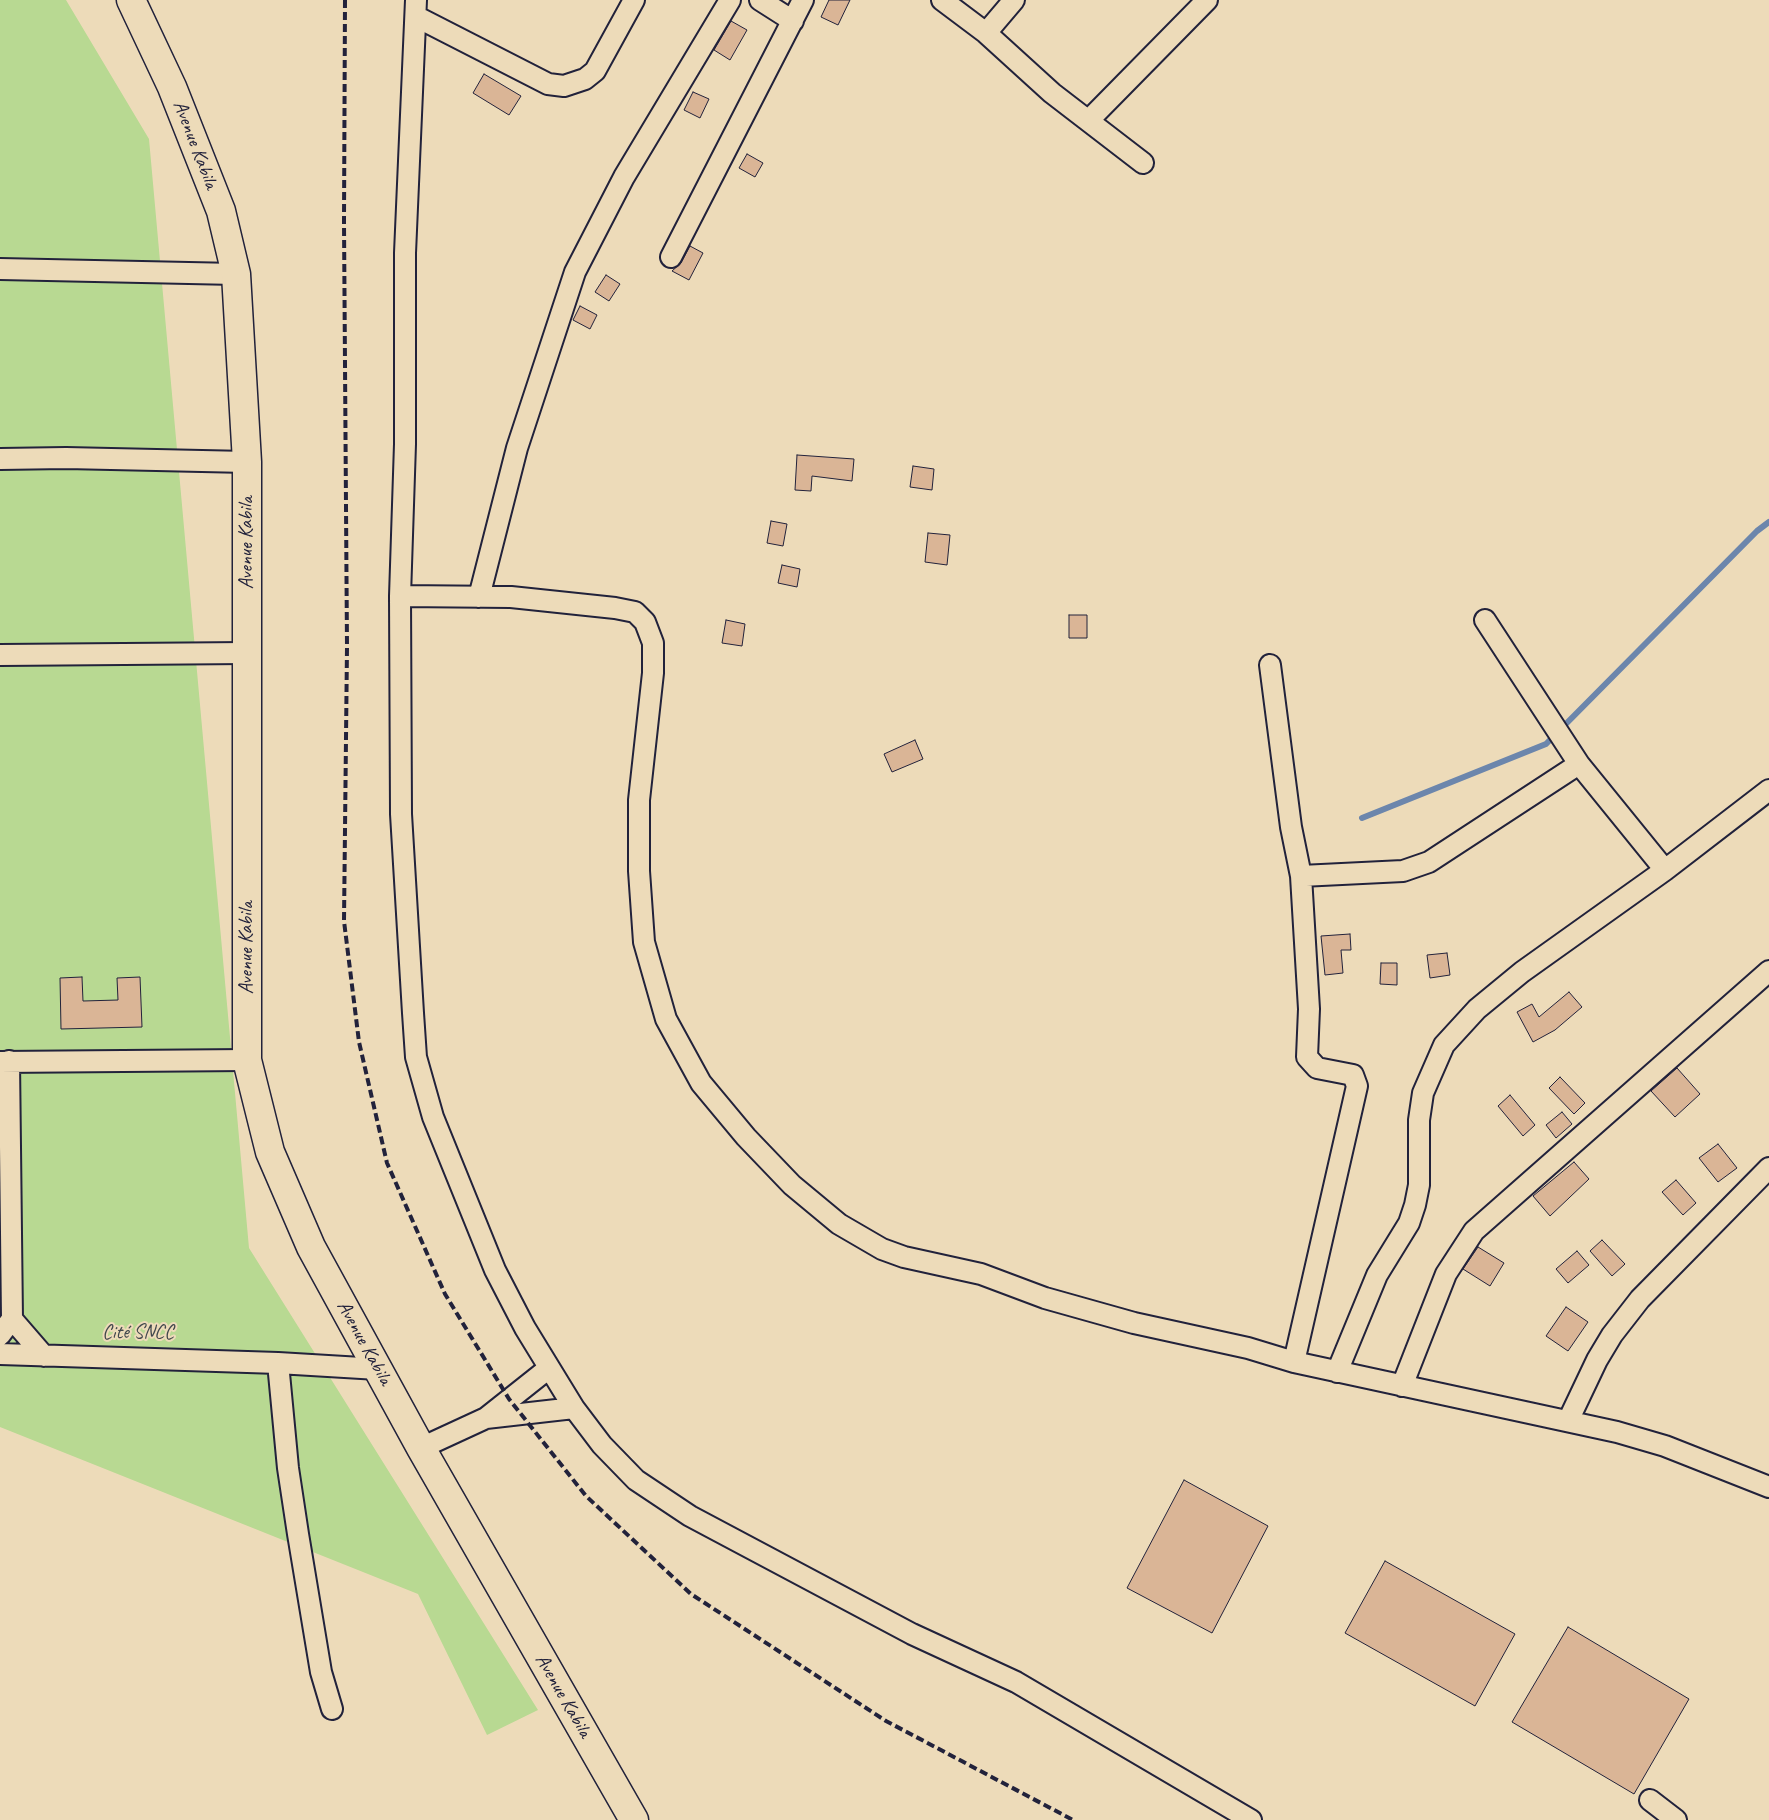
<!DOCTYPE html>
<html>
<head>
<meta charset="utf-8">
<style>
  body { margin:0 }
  canvas { display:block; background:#eddbb9 }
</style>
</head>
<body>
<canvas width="1769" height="1820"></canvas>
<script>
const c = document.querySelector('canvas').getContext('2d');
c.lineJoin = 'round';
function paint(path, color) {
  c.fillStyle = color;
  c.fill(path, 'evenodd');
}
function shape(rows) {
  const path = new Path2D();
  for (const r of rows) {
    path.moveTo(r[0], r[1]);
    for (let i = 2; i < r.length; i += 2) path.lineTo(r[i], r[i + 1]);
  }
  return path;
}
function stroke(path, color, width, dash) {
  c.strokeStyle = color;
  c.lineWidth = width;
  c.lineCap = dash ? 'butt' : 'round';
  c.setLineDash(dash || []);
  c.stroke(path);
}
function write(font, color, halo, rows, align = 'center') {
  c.font = font + ' Caveat,sans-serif';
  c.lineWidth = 4;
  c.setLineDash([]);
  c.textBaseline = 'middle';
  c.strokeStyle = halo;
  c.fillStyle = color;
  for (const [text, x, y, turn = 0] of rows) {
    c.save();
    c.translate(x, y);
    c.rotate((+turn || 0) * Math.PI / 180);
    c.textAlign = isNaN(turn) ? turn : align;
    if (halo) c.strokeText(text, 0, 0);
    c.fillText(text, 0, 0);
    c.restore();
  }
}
paint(shape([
  [0,0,66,0,149,139,249,1248,538,1710,487,1735,418,1594,0,1427]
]), '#b8d992');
stroke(shape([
  [1362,818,1546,744,1757,531,1769,522]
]), '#6c86ac', 6);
const building = shape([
  [829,0,850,0,838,25,821,17,829,0],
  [731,21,747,30,730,60,714,50,731,21],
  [484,74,521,96,509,115,473,93,484,74],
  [693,92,709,99,700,118,684,110,693,92],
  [747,154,763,163,755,177,739,168,747,154],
  [690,246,703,253,689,280,672,271,681,263,690,246],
  [606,275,620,284,609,301,595,292,606,275],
  [580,306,597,315,590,329,573,320,580,306],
  [797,455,854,459,852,481,812,476,811,491,795,490,797,455],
  [913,466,934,469,932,490,910,487,913,466],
  [771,521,787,524,783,546,767,543,771,521],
  [928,533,950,535,947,565,925,562,928,533],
  [782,565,800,569,797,587,778,583,782,565],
  [1069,615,1087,615,1087,638,1069,638,1069,615],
  [726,620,745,624,742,646,722,643,726,620],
  [915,740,923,759,892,772,884,754,915,740],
  [1350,934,1351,950,1341,950,1343,973,1325,975,1321,936,1350,934],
  [1447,953,1450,975,1430,978,1427,955,1447,953],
  [1381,963,1397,963,1397,985,1380,984,1381,963],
  [82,977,83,1001,118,1000,117,978,140,977,142,1027,61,1029,60,978,82,977],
  [1569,992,1582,1007,1555,1030,1533,1042,1517,1012,1532,1004,1539,1017,1569,992],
  [1677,1068,1700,1094,1675,1117,1651,1091,1677,1068],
  [1560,1077,1585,1103,1574,1114,1549,1088,1560,1077],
  [1510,1095,1535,1125,1523,1136,1498,1106,1510,1095],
  [1562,1112,1572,1124,1556,1138,1546,1125,1562,1112],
  [1718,1144,1737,1168,1718,1182,1699,1158,1718,1144],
  [1574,1162,1589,1179,1550,1216,1533,1196,1574,1162],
  [1676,1180,1696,1203,1683,1215,1662,1192,1676,1180],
  [1602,1240,1625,1264,1612,1276,1590,1251,1602,1240],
  [1478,1247,1504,1263,1490,1286,1463,1269,1478,1247],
  [1577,1251,1589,1265,1568,1283,1556,1269,1577,1251],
  [1566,1307,1588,1322,1568,1351,1546,1336,1566,1307],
  [1184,1480,1268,1526,1212,1633,1127,1588,1184,1480],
  [1385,1561,1515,1634,1475,1706,1345,1633,1385,1561],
  [1568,1627,1689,1699,1634,1794,1512,1722,1568,1627]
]);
paint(building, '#dab596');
stroke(building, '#22223b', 1);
const minor = shape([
  [416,0,405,253,405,444,400,596,401,814,413,1013,416,1057,433,1117,495,1270,525,1328,574,1408,602,1445,636,1480,690,1516,912,1634,1016,1682,1251,1820],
  [760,0,793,21],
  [942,0,986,33,1052,93,1143,163],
  [417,17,548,84,564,86,585,79,595,71,634,0],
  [986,33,1014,0],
  [1089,120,1207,0],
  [671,257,803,0],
  [0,269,236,274],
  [0,459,66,458,247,462],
  [400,596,511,597,615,608,635,612,645,622,653,643,653,673,639,800,639,871,644,942,666,1019,701,1083,746,1137,792,1185,839,1224,882,1249,904,1257,981,1274,1045,1298,1134,1323,1248,1348,1294,1362,1617,1432,1665,1446,1769,1487],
  [479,597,517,448,575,272,624,177,730,0],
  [1485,620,1579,764,1665,870],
  [0,655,247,653],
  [1270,665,1291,827,1301,876,1309,1009,1307,1057,1317,1068,1353,1075,1357,1086,1294,1362],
  [1301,876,1403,871,1429,862,1579,764],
  [9,1061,12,1319,44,1356],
  [0,1062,247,1060],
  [0,1335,12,1319],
  [0,1354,278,1363,378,1369],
  [278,1363,288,1468,298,1534,321,1672,332,1709],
  [1337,1372,1377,1275,1409,1223,1415,1205,1419,1185,1419,1120,1423,1093,1444,1045,1477,1009,1522,972,1665,870,1769,790],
  [1402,1386,1446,1274,1474,1231,1769,971],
  [486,1418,574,1408],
  [1568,1421,1597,1360,1612,1335,1640,1299,1769,1168],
  [421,1448,486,1418,549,1368],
  [1650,1800,1676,1820]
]);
const highway = shape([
  [131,0,172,87,221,211,236,274,247,462,247,1060,270,1152,311,1247,421,1448,634,1820]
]);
stroke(minor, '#22223b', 24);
stroke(highway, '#22223b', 31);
stroke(minor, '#eddbb9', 20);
stroke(highway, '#eddbb9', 28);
stroke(shape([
  [345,0,344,222,347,647,344,921,359,1042,387,1163,445,1294,509,1399,586,1496,691,1594,886,1721,1073,1820]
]), '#22223b', 4, [8, 4]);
write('20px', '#22223b', '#eddbb9', [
  ["Avenue Kabila",195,145,69],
  ["Avenue Kabila",247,543,-90],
  ["Avenue Kabila",247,948,-90],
  ["Avenue Kabila",364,1343,61],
  ["Avenue Kabila",563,1696,60]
]);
write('20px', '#40474c', '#eddbb9', [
  ["Cité SNCC",138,1333]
]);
</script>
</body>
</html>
